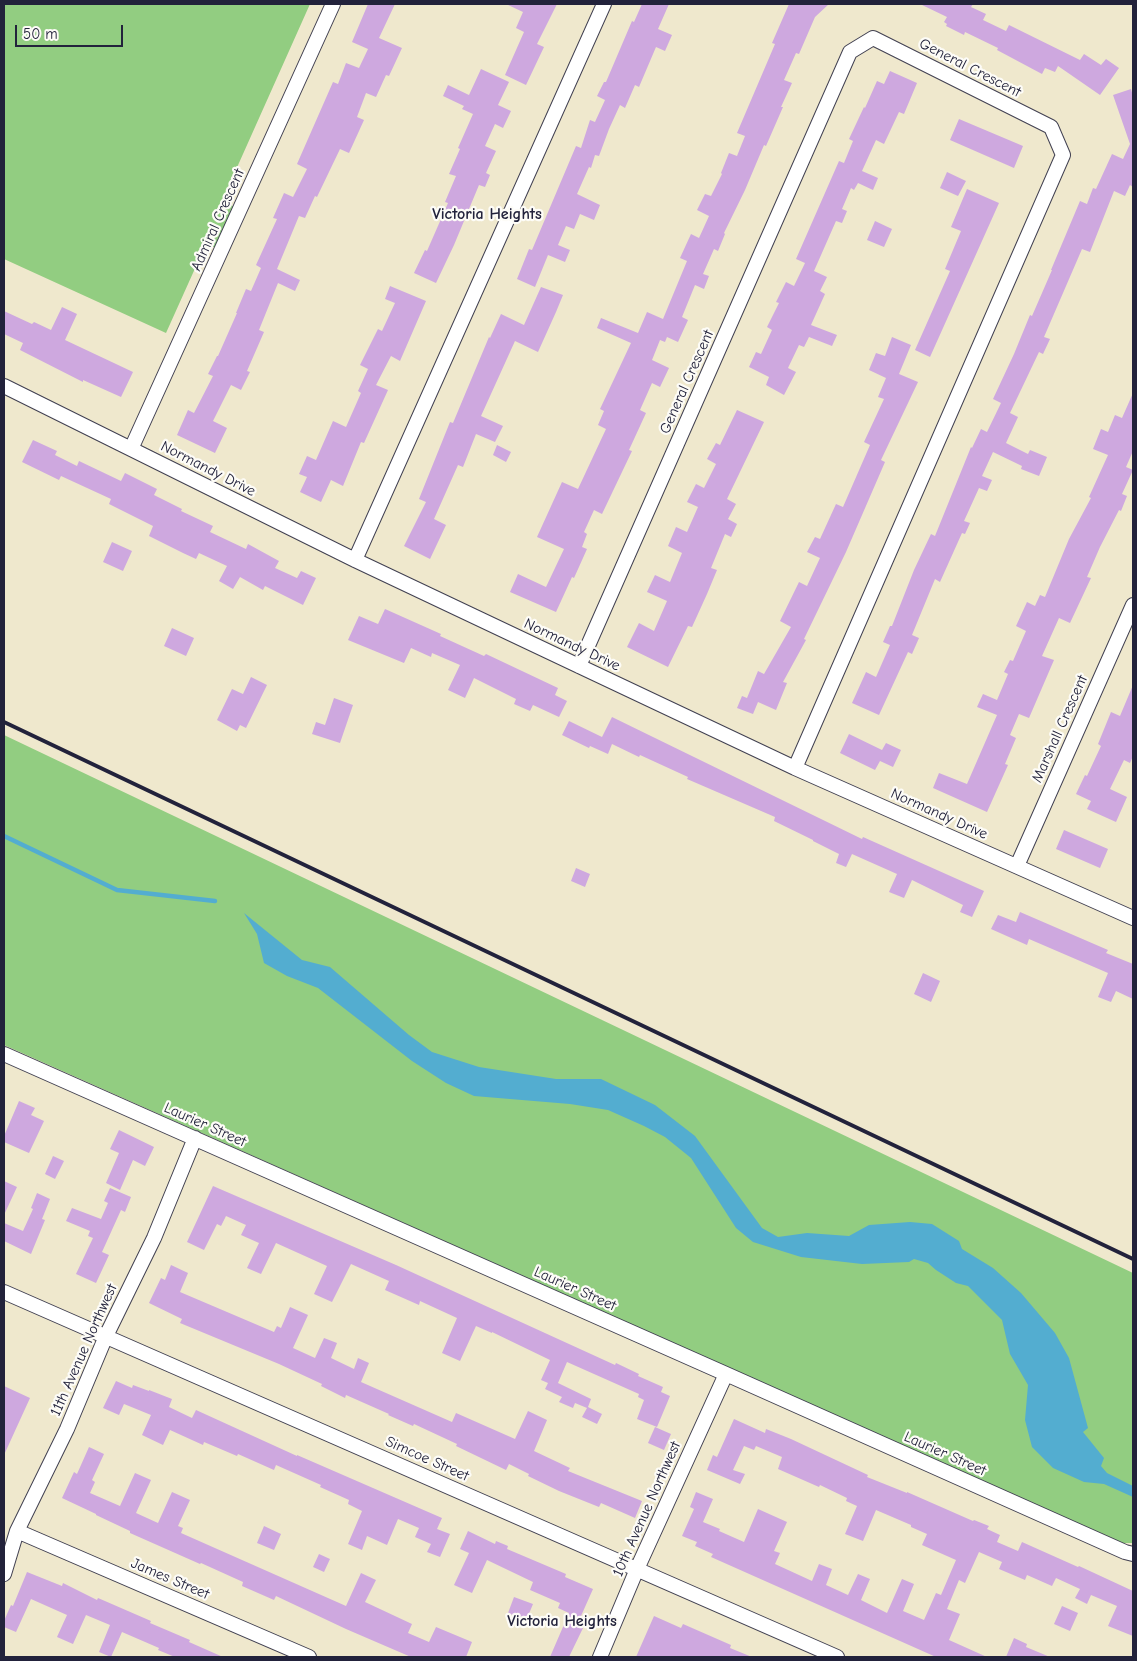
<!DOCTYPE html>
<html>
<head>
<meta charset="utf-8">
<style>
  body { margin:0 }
  #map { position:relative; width:1137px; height:1661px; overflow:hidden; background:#efe8cd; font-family:"Comic Neue",sans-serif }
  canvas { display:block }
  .frame { position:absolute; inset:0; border:5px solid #22223b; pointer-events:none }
  .scale { position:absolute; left:15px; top:25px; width:108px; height:22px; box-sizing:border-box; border:2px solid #22223b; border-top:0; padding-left:6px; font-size:15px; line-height:18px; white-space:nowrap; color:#22223b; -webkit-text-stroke:4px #fdfcf7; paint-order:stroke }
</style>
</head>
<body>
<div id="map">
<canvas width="1137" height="1661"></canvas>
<div class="frame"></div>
<div class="scale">50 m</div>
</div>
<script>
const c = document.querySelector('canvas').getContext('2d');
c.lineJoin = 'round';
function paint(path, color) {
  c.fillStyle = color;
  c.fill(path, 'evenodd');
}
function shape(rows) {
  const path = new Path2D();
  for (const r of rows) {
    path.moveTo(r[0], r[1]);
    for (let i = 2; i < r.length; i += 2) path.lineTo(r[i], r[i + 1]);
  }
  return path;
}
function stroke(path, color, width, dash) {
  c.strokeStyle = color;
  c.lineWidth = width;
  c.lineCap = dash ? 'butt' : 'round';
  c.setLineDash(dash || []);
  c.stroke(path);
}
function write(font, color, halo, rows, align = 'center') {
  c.font = font + ' "Comic Neue",sans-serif';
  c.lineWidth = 4.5;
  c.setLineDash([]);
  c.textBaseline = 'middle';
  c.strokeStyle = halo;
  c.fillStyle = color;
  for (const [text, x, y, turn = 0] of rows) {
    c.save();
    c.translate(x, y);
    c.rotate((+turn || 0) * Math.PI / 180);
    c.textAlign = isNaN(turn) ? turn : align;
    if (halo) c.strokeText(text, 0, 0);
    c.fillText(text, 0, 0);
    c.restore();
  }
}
paint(shape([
  [4,4,310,4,222,201,237,208,219,249,206,244,166,333,4,259],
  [4,735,1133,1273,1133,1543,1122,1543,4,1045]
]), '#92cd81');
paint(shape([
  [244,913,302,960,330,967,409,1035,432,1052,479,1067,556,1079,601,1079,655,1105,695,1136,762,1228,778,1237,807,1233,849,1236,869,1225,910,1222,932,1224,959,1241,962,1249,993,1268,1021,1293,1055,1333,1069,1358,1088,1428,1083,1432,1104,1458,1101,1466,1107,1473,1133,1486,1133,1497,1104,1484,1084,1482,1053,1468,1032,1447,1025,1420,1028,1385,1010,1354,1002,1320,968,1286,956,1283,936,1270,928,1263,914,1259,909,1262,862,1264,801,1257,753,1242,736,1228,691,1158,665,1137,644,1126,608,1110,570,1104,474,1096,446,1083,412,1061,318,988,287,976,264,963,257,934]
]), '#53add0');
stroke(shape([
  [4,836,117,890,215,901]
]), '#53add0', 4.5);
paint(shape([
  [368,4,395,4,379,38,402,48,389,76,386,75,376,97,366,93,357,117,364,120,349,153,340,149,317,197,315,196,305,218,299,216,277,269,300,280,295,291,278,283,259,330,264,332,247,371,250,372,241,390,231,385,213,421,227,428,215,453,177,435,188,410,194,413,213,376,208,374,217,356,218,356,237,313,236,313,246,289,251,291,261,268,256,265,277,219,273,218,284,193,293,197,307,169,297,164,333,82,338,84,346,63,359,68,368,49,352,42],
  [506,4,557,4,537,44,544,47,526,85,505,75,524,32,516,28,523,12],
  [642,4,669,4,658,29,672,35,665,51,656,47,639,87,635,85,625,108,620,105,609,129,599,156,595,155,591,168,589,167,577,194,600,205,594,220,580,214,574,229,566,226,558,245,570,250,565,262,548,255,535,287,517,279,529,249,532,250,576,146,581,148,590,120,595,122,605,100,597,96,604,82,606,82,632,21,634,22],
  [789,4,829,4,815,17,799,54,796,53,784,80,792,83,781,107,783,107,766,146,764,145,745,190,724,233,725,234,718,251,714,249,703,274,709,276,704,289,695,285,682,317,688,320,678,342,667,337,665,342,660,340,652,360,669,368,660,387,652,383,640,410,646,413,629,450,632,451,602,514,594,510,584,532,587,534,582,547,587,549,574,578,572,577,556,612,510,592,518,574,546,587,564,549,537,537,562,482,578,489,606,429,598,425,604,411,600,409,631,343,597,328,601,318,638,333,647,312,663,319,687,261,680,258,691,234,699,238,709,216,697,210,705,194,711,196,722,174,721,173,729,153,737,156,745,136,737,133,775,44,772,43],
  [920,4,973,4,971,7,986,14,983,20,1006,31,1009,25,1080,60,1084,54,1101,65,1106,59,1119,68,1100,95,1058,66,1055,72,1045,68,1042,74,997,50,998,48,965,32,964,35,946,26,947,24,944,22,947,17],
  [481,69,509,82,498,105,511,111,503,128,495,124,485,146,496,151,486,173,490,175,485,187,479,185,454,245,436,283,414,273,425,250,427,251,448,203,445,202,456,176,449,174,460,149,458,148,473,114,462,109,464,106,443,96,448,85,469,95],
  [890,71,917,83,904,114,899,112,884,144,876,140,862,171,878,178,873,190,858,183,854,190,851,188,842,209,847,211,842,223,836,221,814,271,827,277,820,291,825,294,811,325,837,335,832,346,809,337,804,347,799,345,788,368,796,372,784,395,766,385,769,377,749,367,756,352,761,354,772,330,767,327,779,303,776,302,786,282,794,286,805,263,796,259,839,161,844,163,853,141,849,139,864,107,865,108,877,81,884,84],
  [1131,89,1133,96,1133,187,1130,185,1125,196,1114,191,1090,252,1082,249,1044,337,1050,339,1043,354,1039,352,1010,413,1018,417,1006,443,1028,454,1030,450,1047,457,1039,476,1021,469,1022,466,993,452,982,476,992,480,987,491,979,488,964,521,970,523,965,534,962,533,940,582,935,579,912,635,919,638,912,654,908,652,879,715,852,703,866,672,876,677,890,645,883,642,890,626,892,626,914,570,931,534,935,536,971,447,972,448,981,429,987,432,1001,403,993,399,1014,354,1030,315,1032,316,1052,270,1051,270,1080,201,1087,204,1093,188,1096,189,1112,154,1123,159,1130,144,1113,95],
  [959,119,1023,146,1014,168,950,140],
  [947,172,966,181,958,196,940,188],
  [967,189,999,203,930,357,915,350,950,271,945,269,961,231,951,227],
  [875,221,892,229,884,247,867,240],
  [390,286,426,301,400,361,391,356,376,385,388,390,364,443,361,442,343,486,331,480,321,502,300,492,307,477,299,474,307,456,316,460,333,421,346,427,361,393,358,391,368,369,360,365,378,329,382,331,395,303,385,299],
  [541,287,563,295,556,312,538,352,515,341,481,416,503,426,495,442,476,434,463,467,458,465,434,519,446,525,430,559,404,546,426,502,419,499,450,422,453,423,489,337,490,338,501,314,524,325],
  [62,307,77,314,65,340,133,372,121,397,83,380,83,382,20,350,23,343,4,334,4,311,32,324,34,322,51,330],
  [892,337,911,345,899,374,918,382,881,460,885,462,846,552,804,639,806,640,783,682,787,683,776,710,758,702,753,714,737,708,742,696,747,698,758,671,764,674,791,627,780,621,799,582,807,586,820,558,807,552,815,537,820,539,836,504,843,507,870,445,864,442,884,399,878,397,886,378,869,370,876,353,885,356],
  [1133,393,1133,451,1126,467,1133,470,1122,494,1127,496,1121,511,1119,510,1100,547,1087,577,1091,578,1070,623,1059,618,1042,656,1054,660,1029,718,1019,714,1010,735,1016,738,1005,764,1008,765,987,812,933,788,939,773,967,784,997,715,977,707,983,694,997,700,1008,674,1004,672,1010,660,1013,661,1026,631,1016,626,1027,602,1035,606,1040,595,1045,597,1069,539,1091,498,1089,497,1108,455,1093,449,1101,429,1108,432,1115,415,1122,418],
  [737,410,764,422,727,499,736,504,728,519,737,524,731,537,725,534,711,568,717,570,707,594,692,627,688,626,668,667,627,647,639,623,654,631,667,601,647,592,655,575,670,582,682,553,668,546,676,527,687,532,698,507,687,502,696,484,704,488,716,464,707,459,716,443,720,445],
  [33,440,57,451,55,455,77,466,79,461,121,481,125,473,157,489,154,495,182,509,181,511,213,526,210,532,246,549,248,544,279,561,275,568,297,578,301,571,316,578,303,605,265,586,263,590,240,577,233,589,219,581,227,566,199,553,196,559,183,553,149,536,153,526,109,504,111,499,61,476,59,480,22,462],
  [497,445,511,452,506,462,493,455],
  [112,542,132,551,123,571,103,562],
  [385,609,441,634,440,636,484,656,486,654,558,688,555,695,567,701,559,717,533,705,530,711,514,704,516,699,474,678,465,698,448,690,460,665,432,653,431,657,411,648,404,663,348,640,359,616,378,624],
  [172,628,194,638,186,656,164,646],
  [251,677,267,685,246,728,240,725,237,731,217,720,232,689,243,694],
  [1133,685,1133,756,1130,763,1124,760,1110,789,1127,797,1116,822,1087,809,1091,801,1076,794,1085,775,1087,776,1101,746,1098,744,1111,712,1120,716],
  [334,698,353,705,340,743,312,734,316,722,325,725],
  [612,717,862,839,863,837,984,891,972,917,960,912,963,905,912,880,904,898,889,892,897,874,852,854,846,867,836,863,839,854,813,841,813,840,774,821,775,817,687,779,688,777,640,755,639,757,612,744,608,754,590,746,589,748,562,735,569,721,602,737],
  [849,734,882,750,886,743,901,750,893,767,880,761,875,770,840,753],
  [1064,830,1108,849,1100,868,1056,849],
  [576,868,590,874,585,887,571,881],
  [1020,912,1108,950,1106,953,1133,964,1133,999,1116,991,1111,1002,1098,997,1108,973,1029,939,1027,945,991,929,998,915,1016,922],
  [923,973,940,981,931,1002,914,994],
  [19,1101,35,1108,31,1115,44,1121,29,1153,4,1142,4,1136],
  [119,1130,154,1147,145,1166,133,1160,120,1190,106,1183,119,1153,110,1149],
  [53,1156,64,1161,55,1179,45,1174],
  [4,1181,17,1187,4,1215],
  [213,1186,396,1265,615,1365,616,1363,639,1374,638,1376,663,1387,661,1392,670,1396,657,1427,637,1419,644,1400,638,1397,639,1394,567,1362,558,1383,591,1399,588,1407,602,1414,597,1424,582,1417,587,1408,575,1403,573,1408,559,1402,562,1397,545,1389,548,1383,541,1380,550,1360,492,1332,492,1333,476,1326,460,1361,442,1353,457,1318,420,1301,419,1305,385,1290,389,1281,351,1264,332,1302,314,1294,327,1266,276,1243,261,1274,247,1268,259,1243,241,1235,246,1225,226,1216,221,1226,217,1224,204,1250,187,1242],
  [110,1188,131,1197,125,1212,121,1210,102,1252,109,1255,96,1283,76,1274,93,1238,88,1236,90,1231,66,1221,72,1208,101,1219,108,1203,104,1201],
  [37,1193,50,1199,42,1219,45,1220,31,1254,4,1241,4,1223,23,1231,33,1209,31,1208],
  [171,1265,188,1273,180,1292,274,1332,277,1326,281,1328,290,1307,308,1315,293,1348,315,1358,324,1338,337,1343,331,1358,354,1369,358,1358,369,1363,361,1382,452,1422,456,1413,515,1439,528,1411,547,1420,534,1451,570,1468,568,1471,642,1501,635,1518,601,1503,599,1507,559,1491,528,1476,529,1474,509,1464,506,1470,456,1446,457,1444,414,1424,413,1426,388,1415,389,1414,346,1395,345,1398,321,1386,322,1384,279,1364,180,1323,182,1319,149,1303,161,1278,165,1280],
  [116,1381,132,1388,133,1385,149,1391,149,1390,172,1399,169,1407,192,1418,196,1410,297,1456,297,1455,442,1518,437,1529,450,1534,440,1557,427,1552,431,1544,415,1537,419,1528,398,1519,387,1545,367,1536,362,1550,348,1544,362,1511,348,1504,349,1500,320,1487,321,1485,276,1465,274,1470,238,1454,237,1456,204,1442,203,1445,170,1430,163,1445,142,1435,151,1415,124,1404,119,1415,103,1408],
  [4,1386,30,1398,4,1455],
  [734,1419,765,1433,766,1429,791,1439,868,1475,867,1477,907,1493,907,1492,973,1521,974,1520,989,1526,987,1529,1000,1535,997,1542,1018,1551,1022,1542,1078,1567,1079,1566,1133,1591,1133,1636,1108,1626,1117,1606,1091,1595,1087,1604,1075,1598,1080,1589,1056,1578,1052,1586,1027,1575,1025,1580,999,1569,1002,1562,979,1552,965,1583,959,1580,947,1609,960,1614,949,1640,987,1657,936,1657,711,1557,713,1554,695,1546,697,1542,682,1536,694,1509,690,1507,696,1492,713,1499,703,1522,720,1529,719,1531,744,1542,758,1509,787,1522,774,1551,780,1553,775,1564,812,1581,819,1564,832,1569,826,1585,848,1595,858,1574,870,1579,861,1600,887,1613,902,1579,914,1584,903,1611,924,1620,936,1593,941,1595,956,1560,922,1545,927,1534,911,1527,911,1525,876,1510,863,1541,845,1534,857,1506,846,1501,847,1498,820,1485,819,1487,778,1469,782,1457,756,1446,754,1450,744,1446,733,1470,745,1474,740,1484,707,1470,713,1455,717,1457],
  [655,1427,671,1434,664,1450,648,1443],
  [89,1447,104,1454,92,1480,95,1482,90,1493,120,1506,135,1473,151,1480,136,1513,158,1523,172,1492,190,1500,178,1526,183,1528,181,1533,346,1606,361,1573,376,1580,365,1602,412,1624,408,1633,429,1642,436,1627,472,1642,466,1657,411,1657,346,1629,276,1596,274,1600,242,1586,243,1582,201,1563,200,1564,130,1533,130,1531,96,1515,96,1514,62,1498,74,1472,77,1474],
  [264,1526,281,1534,274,1550,257,1543],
  [468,1531,495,1544,496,1541,508,1546,507,1549,566,1574,565,1577,593,1589,577,1625,583,1628,569,1657,550,1657,569,1613,558,1608,560,1603,530,1590,533,1582,487,1560,472,1593,454,1585,469,1553,460,1549],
  [319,1554,330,1559,324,1572,313,1567],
  [27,1572,62,1586,63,1583,97,1600,98,1598,151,1621,150,1623,190,1640,189,1642,223,1657,175,1657,158,1650,159,1648,122,1632,111,1657,99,1652,110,1625,86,1615,73,1644,57,1637,67,1615,31,1599,16,1632,4,1627,4,1621,11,1605,13,1606],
  [514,1597,533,1604,526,1621,508,1613],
  [1062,1606,1078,1613,1070,1631,1054,1624],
  [654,1616,681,1628,683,1624,731,1645,730,1648,752,1657,636,1657],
  [1014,1638,1027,1644,1026,1647,1050,1657,1006,1657]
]), '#cea8df');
const minor = shape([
  [4,386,355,560,579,666,795,768,1133,918],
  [131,449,333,4],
  [355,560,604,4],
  [579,666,850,52,873,38,1051,127,1063,155,795,768],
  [1017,866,1133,605],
  [4,1054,726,1374,1125,1552,1133,1554],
  [4,1292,837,1657],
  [17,1531,309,1657],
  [4,1574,17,1531,67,1429,106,1336,154,1238,195,1138],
  [600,1657,637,1569,726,1374]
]);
stroke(minor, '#414051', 16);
stroke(minor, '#fff', 14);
stroke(shape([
  [4,722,1133,1259]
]), '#22223b', 4);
write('15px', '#22223b', '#fdfcf7', [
  ["General Crescent",970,68,27],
  ["Admiral Crescent",218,220,-66],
  ["General Crescent",687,382,-66],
  ["Normandy Drive",208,469,27],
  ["Normandy Drive",572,645,25],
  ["Marshall Crescent",1060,729,-66],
  ["Normandy Drive",939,814,24],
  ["Laurier Street",205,1125,24],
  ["Laurier Street",575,1289,24],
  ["11th Avenue Northwest",84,1350,-66],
  ["Laurier Street",945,1454,24],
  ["Simcoe Street",427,1459,24],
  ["10th Avenue Northwest",647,1509,-66],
  ["James Street",170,1579,23]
]);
write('bold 16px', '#22223b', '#fdfcf7', [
  ["Victoria Heights",487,214],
  ["Victoria Heights",562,1621]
]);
</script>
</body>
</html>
